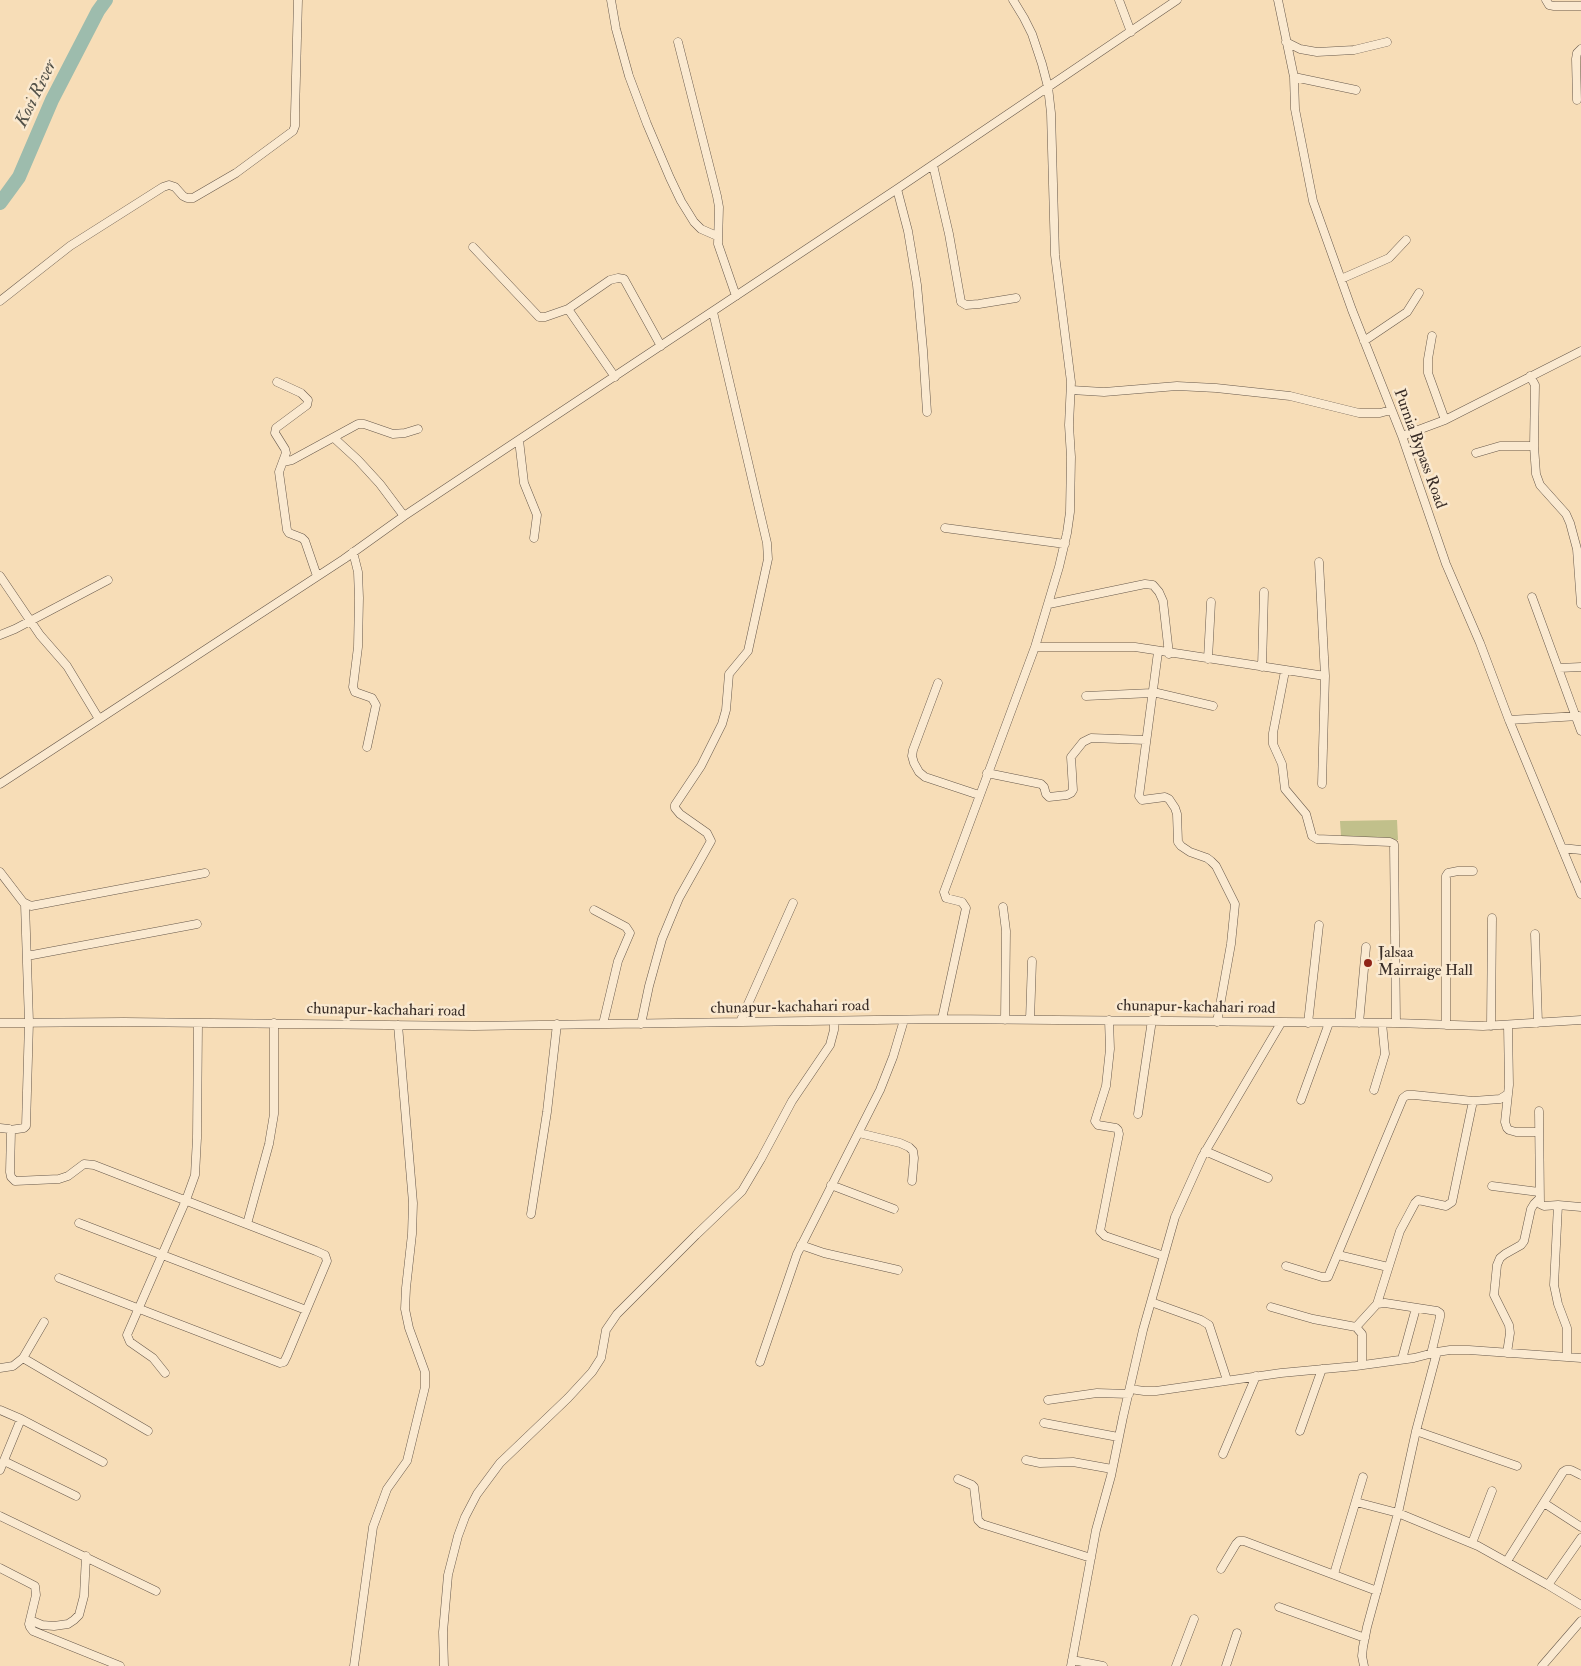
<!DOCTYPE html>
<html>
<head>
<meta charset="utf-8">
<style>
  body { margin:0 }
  canvas { display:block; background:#f7ddb7 }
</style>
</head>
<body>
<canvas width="1581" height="1666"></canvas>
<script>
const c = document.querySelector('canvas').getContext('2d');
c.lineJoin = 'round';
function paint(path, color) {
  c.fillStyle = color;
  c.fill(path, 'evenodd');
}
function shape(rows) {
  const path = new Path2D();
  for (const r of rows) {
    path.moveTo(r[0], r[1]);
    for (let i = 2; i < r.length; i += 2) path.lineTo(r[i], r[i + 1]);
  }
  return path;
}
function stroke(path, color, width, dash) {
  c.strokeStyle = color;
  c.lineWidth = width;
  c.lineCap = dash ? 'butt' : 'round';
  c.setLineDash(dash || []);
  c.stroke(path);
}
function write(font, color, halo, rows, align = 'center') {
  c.font = font + ' "IM FELL Double Pica",serif';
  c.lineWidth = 5;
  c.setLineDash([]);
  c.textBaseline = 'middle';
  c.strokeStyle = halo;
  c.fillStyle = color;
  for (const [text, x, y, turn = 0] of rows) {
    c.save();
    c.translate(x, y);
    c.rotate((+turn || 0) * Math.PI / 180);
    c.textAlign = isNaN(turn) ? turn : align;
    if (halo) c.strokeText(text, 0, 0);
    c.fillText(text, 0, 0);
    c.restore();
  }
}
paint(shape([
  [1397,820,1398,840,1341,836,1340,821]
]), '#c1c08b');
stroke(shape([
  [0,203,19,177,52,100,98,11,106,0]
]), '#9dbcad', 14);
const minor = shape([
  [611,0,616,29,629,76,647,124,670,178,681,201,694,222,701,229,717,236],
  [1119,0,1131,32],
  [1278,0,1294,77,1295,109,1313,201,1352,310,1402,436,1446,564,1480,643,1509,720,1581,894],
  [1546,0,1549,5,1554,6,1581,6],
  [678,42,717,196,719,207,718,244,736,296],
  [1286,42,1300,49,1317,52,1354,50,1387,42],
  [1294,77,1356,90],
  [1577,100,1576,59,1577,53,1581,49],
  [933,165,949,234,961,302,966,305,979,304,1016,298],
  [897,189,908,231,917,285,923,350,927,412],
  [473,247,539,317,545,317,568,309,610,280,618,278,624,279,661,346],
  [1341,279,1389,258,1406,240],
  [0,301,70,246,163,187,169,185,175,187,183,196,187,198,193,198,236,173,293,131,295,126,295,114,298,0],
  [568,309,615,377],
  [1432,336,1428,359,1428,373,1445,420],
  [1364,341,1407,312,1419,293],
  [1530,376,1535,385,1534,446,1536,474,1540,485,1566,514,1570,523,1577,549,1581,604],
  [277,382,301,393,308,400,307,405,276,428,275,433,285,449,286,453,279,472,287,530,289,533,302,538,305,541,317,576],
  [1071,390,1104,392,1177,386,1216,388,1290,396,1359,413,1380,413,1391,410],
  [1402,436,1445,420,1581,351],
  [334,438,358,460,380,484,404,516],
  [519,440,524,483,537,515,534,538],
  [1476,453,1500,446,1534,446],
  [283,462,292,460,358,424,364,424,393,434,405,433,418,429],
  [945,528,1065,544],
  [353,552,358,572,359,598,358,647,353,687,355,692,372,698,376,705,367,747],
  [1319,562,1325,676,1322,784],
  [0,576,40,635,67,666,99,719],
  [1532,597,1581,731],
  [1049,604,1145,584,1153,585,1159,592,1163,601,1169,654],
  [0,635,15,629,108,580],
  [1035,647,1135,647,1325,676],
  [1158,652,1139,796,1142,800,1165,797,1169,799,1175,808,1177,814,1178,842,1181,846,1190,852,1207,858,1211,861,1216,866,1235,904,1231,944,1217,1022],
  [1208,659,1211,602],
  [1262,667,1264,592],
  [1559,668,1581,667],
  [1285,671,1273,733,1273,744,1282,764,1285,789,1306,814,1312,836,1317,839,1390,842,1394,844,1396,1023],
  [938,683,913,750,912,756,914,763,919,772,925,777,979,795],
  [1153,692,1213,706],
  [1086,696,1152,693],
  [1509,720,1579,716],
  [987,773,1041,784,1044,787,1046,794,1049,797,1067,795,1071,793,1073,790,1071,757,1083,742,1091,738,1146,740],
  [0,784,344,559,404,516,897,189,1177,0],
  [1562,848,1581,850],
  [0,872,23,902,31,906,205,873],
  [1003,907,1006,931,1005,1020],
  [594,910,626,927,630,933,618,961,603,1024],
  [1535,934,1538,1023],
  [27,956,197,924],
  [942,1019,966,908,962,902,946,898,944,892,1035,647,1059,567,1067,533,1070,512,1071,457,1069,425,1071,382,1055,255,1051,113,1048,87,1042,64,1032,34,1024,18,1013,0],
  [1030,1020,1032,961],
  [1109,1020,1110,1049,1106,1086,1095,1121,1098,1125,1116,1128,1118,1130,1119,1134,1100,1231,1105,1236,1164,1256],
  [740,1022,793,903],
  [0,1023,124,1022,474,1026,942,1019,1396,1023,1483,1026,1581,1020],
  [1308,1023,1319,925],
  [1359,1023,1366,947],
  [641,1024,649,986,662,939,679,898,711,841,707,833,680,814,675,808,675,805,701,766,722,724,726,710,729,674,748,651,768,559,767,543,713,312],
  [1446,1025,1446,876,1448,873,1458,871,1473,871],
  [1491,1026,1492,918],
  [1374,1090,1385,1054,1382,1023],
  [1508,1094,1505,1122,1507,1128,1509,1130,1516,1132,1539,1132],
  [1301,1100,1329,1023],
  [1539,1111,1540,1204,1544,1206,1558,1205,1581,1207],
  [1138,1114,1152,1020],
  [0,1128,9,1129,11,1131,10,1172,11,1177,15,1181,59,1179,68,1176,84,1164,94,1165,316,1251,325,1255,327,1261,287,1356,284,1362,280,1363,59,1278],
  [10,1130,24,1128,26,1126,29,1022,25,904],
  [859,1133,900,1143,909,1147,913,1151,914,1158,912,1181],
  [1205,1151,1268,1178],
  [831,1185,894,1209],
  [1492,1186,1539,1192],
  [1558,1205,1554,1285,1558,1304,1567,1328,1567,1357],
  [531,1214,547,1112,557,1024],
  [79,1223,306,1310],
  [247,1224,269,1144,274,1114,274,1023],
  [801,1245,824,1253,898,1270],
  [1338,1255,1388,1267],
  [1286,1266,1322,1277,1328,1277,1403,1098,1407,1095,1414,1095,1473,1101,1500,1099,1508,1094,1509,1085,1508,1025],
  [1151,1302,1201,1320,1209,1325,1227,1380],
  [1377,1304,1400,1231,1415,1203,1418,1200,1423,1201,1446,1206,1452,1202,1473,1101],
  [1271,1307,1313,1319,1356,1327,1362,1334,1362,1365],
  [1356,1327,1377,1304,1385,1303,1437,1311,1440,1313,1440,1317,1431,1354],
  [1507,1353,1510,1333,1509,1325,1494,1295,1497,1265,1500,1258,1505,1254,1521,1245,1524,1241,1531,1209,1534,1204,1539,1199],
  [23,1358,148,1431],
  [1402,1359,1416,1308],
  [760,1362,797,1254,880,1090,893,1057,904,1020],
  [0,1368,13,1366,23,1358,44,1322],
  [165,1373,153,1358,130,1342,127,1335,186,1200,195,1175,197,1138,198,1023],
  [1130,1389,1144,1391,1156,1391,1281,1373,1356,1366,1414,1358,1437,1352],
  [1048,1400,1097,1393,1129,1394],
  [0,1410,21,1419,103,1462],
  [1044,1423,1118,1437],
  [1300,1431,1322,1369],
  [1416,1431,1517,1466],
  [1223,1454,1256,1376],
  [1026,1460,1040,1463,1073,1462,1112,1469],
  [4,1461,76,1496],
  [0,1470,21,1419],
  [958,1479,972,1485,974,1487,978,1520,982,1524,1091,1558],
  [1356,1502,1398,1513,1478,1546,1548,1585,1581,1605],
  [1544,1503,1581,1527],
  [0,1516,156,1591],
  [1472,1543,1492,1491],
  [1507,1561,1563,1472,1566,1470,1571,1470,1581,1475],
  [0,1568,35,1586,36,1595,29,1624,30,1627,33,1631,120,1666],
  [1221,1569,1236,1544,1239,1541,1244,1541,1377,1591],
  [1334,1574,1363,1477],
  [1548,1585,1581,1538],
  [1279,1607,1365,1638],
  [30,1620,42,1625,54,1626,68,1624,74,1620,79,1615,84,1596,86,1556],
  [1072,1660,1103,1666],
  [354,1666,373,1527,387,1489,407,1461,425,1387,425,1372,409,1328,405,1309,406,1288,412,1234,413,1203,398,1025],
  [444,1666,443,1632,448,1575,458,1536,465,1517,477,1494,500,1463,568,1398,592,1372,601,1358,606,1330,617,1314,696,1235,742,1191,761,1159,792,1101,830,1045,834,1030,834,1021],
  [1071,1666,1096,1530,1111,1476,1123,1417,1143,1330,1175,1217,1202,1157,1281,1023],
  [1176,1666,1194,1619],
  [1226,1666,1237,1633],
  [1364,1666,1362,1656,1363,1647,1367,1627,1398,1513,1416,1431,1437,1352,1450,1350,1469,1350,1581,1358],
  [1542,1666,1581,1621]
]);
stroke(minor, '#68594b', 9);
stroke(minor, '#fae9d0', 8);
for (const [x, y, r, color] of [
  [1368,963,5,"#8f2418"]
]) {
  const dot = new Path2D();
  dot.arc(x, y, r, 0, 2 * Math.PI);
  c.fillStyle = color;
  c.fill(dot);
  stroke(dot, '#fae9d0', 2);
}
write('16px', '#392d27', '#fae9d0', [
  ["Purnia Bypass Road",1419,449,70],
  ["chunapur-kachahari road",790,1008,-1],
  ["chunapur-kachahari road",1196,1008,1],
  ["chunapur-kachahari road",386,1011,1]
]);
write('16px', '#392d27', '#fae9d0', [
  ["Jalsaa",1378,954],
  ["Mairraige Hall",1378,972]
], 'left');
write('italic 18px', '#525148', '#fae9d0', [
  ["Kosi River",37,94,-64]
]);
</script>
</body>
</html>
